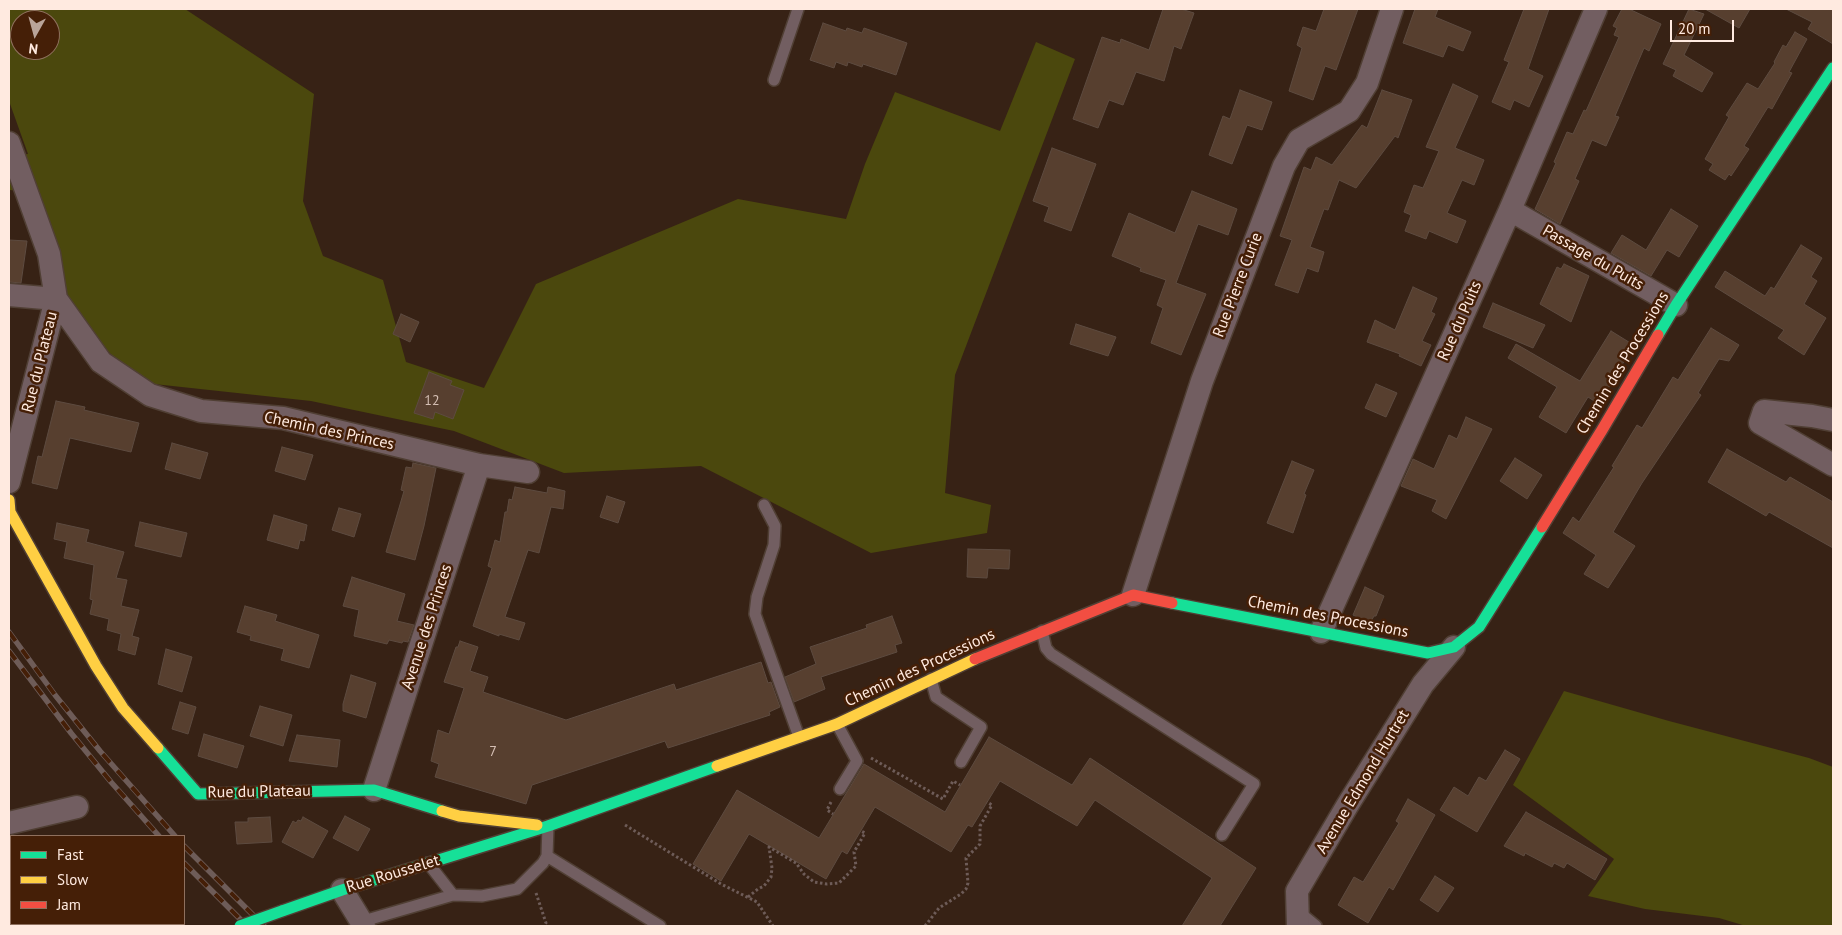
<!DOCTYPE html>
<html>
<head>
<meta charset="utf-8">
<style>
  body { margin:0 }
  #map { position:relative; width:1842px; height:935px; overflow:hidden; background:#372215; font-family:"PT Sans",sans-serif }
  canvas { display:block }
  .frame { position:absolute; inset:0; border:10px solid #ffeae0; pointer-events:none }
  .legend { position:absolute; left:10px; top:835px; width:175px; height:90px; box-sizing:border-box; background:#451f07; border:1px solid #8f705e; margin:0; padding:6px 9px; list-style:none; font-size:15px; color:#ffeae0 }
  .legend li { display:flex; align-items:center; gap:10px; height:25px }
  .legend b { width:25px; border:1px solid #8f705e }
  .north { position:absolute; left:10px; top:10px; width:50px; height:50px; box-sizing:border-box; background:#451f07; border:1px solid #8f705e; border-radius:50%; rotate:187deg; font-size:14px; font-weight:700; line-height:20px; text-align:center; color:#ffeae0 }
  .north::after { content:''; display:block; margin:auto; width:18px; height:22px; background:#b9a499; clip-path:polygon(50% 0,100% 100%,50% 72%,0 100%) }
  .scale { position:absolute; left:1670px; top:20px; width:64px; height:22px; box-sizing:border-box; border:2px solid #ffeae0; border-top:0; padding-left:6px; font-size:15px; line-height:18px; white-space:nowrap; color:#ffeae0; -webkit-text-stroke:4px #451f07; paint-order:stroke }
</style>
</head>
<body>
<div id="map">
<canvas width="1842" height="935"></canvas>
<div class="frame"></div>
<ul class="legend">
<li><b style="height:6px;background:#16e098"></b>Fast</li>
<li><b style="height:6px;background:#ffcf43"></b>Slow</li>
<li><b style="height:6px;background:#f24e42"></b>Jam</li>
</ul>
<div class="north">N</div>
<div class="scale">20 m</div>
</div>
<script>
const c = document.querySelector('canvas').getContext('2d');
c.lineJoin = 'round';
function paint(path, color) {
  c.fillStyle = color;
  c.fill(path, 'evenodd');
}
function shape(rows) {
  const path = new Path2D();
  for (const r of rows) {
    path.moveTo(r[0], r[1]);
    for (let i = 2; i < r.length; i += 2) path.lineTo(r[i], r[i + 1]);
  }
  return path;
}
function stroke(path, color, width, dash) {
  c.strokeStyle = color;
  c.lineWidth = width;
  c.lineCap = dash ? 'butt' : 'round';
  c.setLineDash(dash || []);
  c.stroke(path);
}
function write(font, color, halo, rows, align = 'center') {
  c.font = font + ' "PT Sans",sans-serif';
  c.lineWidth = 5;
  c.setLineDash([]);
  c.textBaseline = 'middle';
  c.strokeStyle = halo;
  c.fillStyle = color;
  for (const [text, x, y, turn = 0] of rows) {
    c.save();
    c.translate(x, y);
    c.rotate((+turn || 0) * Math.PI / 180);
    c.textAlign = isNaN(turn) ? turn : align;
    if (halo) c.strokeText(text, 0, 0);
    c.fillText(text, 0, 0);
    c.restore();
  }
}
paint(shape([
  [9,9,185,9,314,94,303,201,323,256,383,280,406,362,484,388,536,284,738,199,846,219,865,164,895,92,1000,131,1036,42,1075,59,955,375,945,493,991,505,987,533,871,553,701,466,564,473,454,431,311,401,154,384,118,363,70,306,39,192,9,190,9,155,28,154,9,101],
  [20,20,50,20,50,50,20,50],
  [1564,691,1669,721,1809,758,1833,767,1833,926,1746,926,1719,918,1645,909,1588,896,1614,859,1513,785]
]), '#4b480d');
const building = shape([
  [1163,9,1181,9,1194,13,1181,49,1174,46,1164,81,1136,72,1123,105,1109,100,1098,128,1073,119,1102,37,1120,43,1121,39,1149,50,1163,9],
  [1324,9,1358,9,1336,70,1325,66,1313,100,1289,91,1302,48,1297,45,1303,27,1316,31,1324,9],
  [1415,9,1438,9,1435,17,1471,32,1463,51,1448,45,1443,57,1403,43,1415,9],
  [1524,9,1549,9,1528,69,1543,76,1529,107,1514,100,1510,110,1492,102,1509,62,1504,60,1524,9],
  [1622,9,1629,9,1661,24,1649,51,1644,48,1615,116,1619,117,1606,146,1592,140,1575,179,1579,181,1560,224,1535,209,1556,163,1554,162,1567,132,1573,134,1584,110,1586,111,1619,37,1614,35,1617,28,1613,26,1622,9],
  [1689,9,1704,14,1684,55,1713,73,1702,92,1673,76,1676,70,1663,64,1689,9],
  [1705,9,1750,9,1739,28,1705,9],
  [1786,9,1833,9,1833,44,1808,29,1812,22,1786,9],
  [823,23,846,31,847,28,862,33,864,28,907,43,896,75,863,64,862,67,848,62,847,66,836,62,834,68,810,60,823,23],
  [1795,32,1807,39,1789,72,1792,73,1772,109,1768,107,1744,146,1749,149,1731,176,1729,174,1725,180,1709,170,1713,164,1705,159,1729,117,1726,115,1747,83,1758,89,1775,63,1774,62,1783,45,1786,47,1795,32],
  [1453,84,1478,96,1455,148,1484,160,1474,185,1462,180,1447,213,1466,221,1457,243,1429,231,1426,239,1405,231,1411,215,1404,212,1414,185,1423,188,1439,151,1426,147,1453,84],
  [1240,90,1272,102,1262,130,1247,125,1232,164,1209,155,1223,116,1230,119,1240,90],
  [1382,90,1412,100,1398,138,1395,136,1356,188,1339,180,1328,210,1324,209,1310,247,1324,252,1318,272,1307,268,1298,293,1275,285,1292,240,1280,236,1304,167,1311,170,1316,157,1332,165,1362,125,1367,128,1382,90],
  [1052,148,1096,164,1071,231,1044,221,1049,207,1033,201,1052,148],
  [1192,191,1237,209,1228,235,1198,224,1176,283,1206,294,1181,355,1151,343,1163,308,1157,305,1166,280,1140,271,1141,268,1112,256,1129,213,1175,233,1192,191],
  [1671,209,1698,226,1679,257,1667,250,1651,276,1611,253,1622,235,1646,250,1671,209],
  [9,240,27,241,21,283,9,282,9,240],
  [1801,245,1822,258,1811,277,1817,281,1804,304,1826,318,1804,355,1778,338,1784,330,1715,287,1725,271,1765,296,1771,287,1774,289,1801,245],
  [1564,264,1589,276,1571,322,1540,304,1557,267,1561,269,1564,264],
  [1413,287,1437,298,1431,312,1435,314,1422,341,1431,345,1421,366,1399,356,1400,354,1367,342,1375,320,1395,330,1413,287],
  [1493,303,1545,325,1533,348,1483,327,1493,303],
  [401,314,419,322,410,342,393,334,401,314],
  [1076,324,1116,337,1108,356,1070,344,1076,324],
  [1711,328,1739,345,1729,361,1719,359,1698,393,1701,395,1642,483,1613,532,1635,546,1608,588,1584,574,1596,555,1563,533,1573,517,1579,522,1614,467,1612,466,1637,425,1642,428,1673,377,1678,380,1711,328],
  [1611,331,1632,344,1628,352,1629,353,1599,404,1588,397,1566,433,1539,417,1557,387,1508,358,1516,344,1580,381,1611,331],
  [429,372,452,381,450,385,464,390,453,419,435,412,433,419,414,413,429,372],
  [1376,384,1397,393,1386,417,1365,408,1376,384],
  [56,401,85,407,84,410,139,423,131,452,70,438,57,489,32,483,38,456,42,457,56,401],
  [1466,417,1492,429,1446,519,1432,511,1437,500,1401,486,1413,459,1434,469,1449,435,1457,439,1466,417],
  [172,443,208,453,200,479,165,469,172,443],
  [282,447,313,455,305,480,275,471,282,447],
  [1727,449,1786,482,1790,477,1833,502,1833,548,1769,512,1766,516,1708,482,1727,449],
  [1515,458,1542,475,1527,499,1500,481,1515,458],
  [1292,461,1314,470,1304,494,1306,495,1293,533,1267,523,1292,461],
  [413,463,436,468,424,526,415,560,386,552,404,491,401,490,406,467,412,468,413,463],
  [515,487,547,493,548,487,565,491,563,509,551,507,539,553,528,550,505,617,525,623,519,640,499,634,499,636,473,626,492,568,488,566,495,540,500,542,505,512,507,512,509,499,512,500,515,487],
  [607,496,625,502,618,523,600,517,607,496],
  [339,508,361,514,354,537,332,530,339,508],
  [274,515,307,525,304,541,300,540,298,549,267,540,274,515],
  [140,522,187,533,181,557,135,546,140,522],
  [57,523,89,530,86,542,124,552,116,578,127,580,121,606,139,610,132,636,139,638,135,655,118,650,121,634,107,630,109,619,90,614,93,600,90,599,94,565,64,558,67,542,54,539,57,523],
  [968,549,1010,550,1009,569,988,568,987,578,967,577,968,549],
  [352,577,405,594,397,621,414,625,408,642,403,641,402,643,389,640,387,644,354,636,359,610,343,606,352,577],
  [1365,587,1384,596,1376,616,1374,616,1370,623,1353,615,1365,587],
  [245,606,277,615,275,621,319,635,309,668,281,660,284,649,250,640,251,636,237,632,245,606],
  [892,616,902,643,895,645,897,652,821,677,825,689,794,702,785,677,816,664,810,647,867,628,866,625,892,616],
  [460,641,478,647,470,671,488,677,483,692,566,720,674,684,676,690,761,662,768,683,771,682,780,707,769,712,770,715,668,748,665,741,532,785,526,804,435,777,439,764,431,761,438,730,449,734,464,688,444,682,456,647,458,647,460,641],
  [166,649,192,657,182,692,158,684,166,649],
  [351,675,376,683,366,718,343,711,343,704,351,675],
  [180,702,196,707,188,734,172,729,180,702],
  [260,706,292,715,283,746,250,736,260,706],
  [204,734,244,746,237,768,198,756,204,734],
  [297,735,340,740,337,767,289,761,297,735],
  [989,737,1072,785,1090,758,1256,868,1220,926,1182,926,1212,878,1095,800,1077,826,1000,781,972,827,968,825,951,852,875,807,847,854,842,851,826,879,749,834,721,881,693,864,737,790,819,838,864,764,945,812,989,737],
  [1505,750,1520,759,1477,832,1440,810,1454,787,1468,796,1479,777,1486,781,1505,750],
  [1408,799,1435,815,1393,890,1389,887,1368,923,1338,905,1354,877,1363,882,1368,874,1399,823,1396,821,1408,799],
  [1526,812,1607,859,1595,880,1567,863,1564,868,1554,863,1552,867,1525,853,1524,856,1504,846,1526,812],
  [345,816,370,829,358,851,333,838,345,816],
  [270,817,272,842,237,844,235,822,248,822,248,818,270,817],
  [303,817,328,831,313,858,282,842,293,821,296,823,298,820,301,821,303,817],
  [1435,876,1454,888,1438,912,1420,900,1435,876]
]);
paint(building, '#573f2f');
stroke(building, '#5d4b40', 1);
const lane = shape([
  [774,80,798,9],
  [764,505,775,526,774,545,757,597,755,614,799,737],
  [1042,631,1046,648,1051,654,1254,784,1222,835],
  [931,679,936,697,981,727,961,762],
  [837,724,857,761,840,789],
  [548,826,547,856,660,926],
  [428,863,453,895],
  [1299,912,1316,926],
  [360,922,453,895,482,896,517,889,543,863,547,856]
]);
const street = shape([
  [9,143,49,254,56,299,101,362,150,395,201,411,283,418,479,465,528,472],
  [1510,210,1676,305],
  [9,295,56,299,9,482],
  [1833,420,1812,416,1764,411,1760,423,1833,465],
  [1133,595,1202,381,1284,166,1299,140,1349,111,1367,83,1392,9],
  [1321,632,1510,210,1596,9],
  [374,790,479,465],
  [9,823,77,807],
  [342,890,364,926],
  [1298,926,1297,891,1347,806,1423,684,1454,647]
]);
const fast = shape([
  [1658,335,1676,305,1833,68],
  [1172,603,1428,653,1454,647,1479,627,1542,527],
  [158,748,198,794,374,790,442,811],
  [282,911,342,890,548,826,717,766]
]);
const slow = shape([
  [9,500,10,512,96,666,123,708,158,748],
  [717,766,837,724,975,659],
  [442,811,459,816,537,825],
  [95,924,104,926]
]);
const jam = shape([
  [1542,527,1602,430,1658,335],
  [975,659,1133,595,1172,603],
  [9,901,11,901]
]);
stroke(lane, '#503f34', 14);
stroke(street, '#503f34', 25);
stroke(fast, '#503f34', 14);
stroke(slow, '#503f34', 14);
stroke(jam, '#503f34', 14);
stroke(shape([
  [871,758,943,799,953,781,960,785],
  [831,802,827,810,833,814],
  [625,825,721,884,757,902,773,926],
  [536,893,546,923,544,926],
  [748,897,758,889,764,886,771,877,772,868,769,847,796,863,804,874,814,882,827,884,839,883,856,866,854,852,865,833,861,831],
  [925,926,939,908,961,894,966,889,968,883,966,858,980,844,980,826,992,805,987,802]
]), '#6e5c58', 3, [2.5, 2.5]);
stroke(lane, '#725e61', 11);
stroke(street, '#725e61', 22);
stroke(fast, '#16e098', 11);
stroke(slow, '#ffcf43', 11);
stroke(jam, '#f24e42', 11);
const rail = shape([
  [9,632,55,695,100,751,175,836],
  [9,651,71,733,111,782,159,836],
  [184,846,264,926],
  [184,863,247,926]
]);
stroke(rail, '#6e5c58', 5.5);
stroke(rail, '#451f07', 4, [11]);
const fastBridge = shape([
  [240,926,282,911]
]);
stroke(fastBridge, '#503f34', 14, []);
stroke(fastBridge, '#16e098', 11);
write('14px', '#d5bfb4', null, [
  ["12",432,401],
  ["7",493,752]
]);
write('16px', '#ffeae0', '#451f07', [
  ["Passage du Puits",1593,258,30],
  ["Rue Pierre Curie",1238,285,-69],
  ["Rue du Puits",1460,321,-66],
  ["Rue du Plateau",40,362,-76],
  ["Chemin des Processions",1623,363,-59],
  ["Chemin des Princes",329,431,12],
  ["Chemin des Processions",1328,617,11],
  ["Avenue des Princes",427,627,-72],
  ["Chemin des Processions",920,668,-25],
  ["Avenue Edmond Hurtret",1363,782,-59],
  ["Rue du Plateau",259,792,-1],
  ["Rue Rousselet",393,874,-17]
]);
</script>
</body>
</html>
